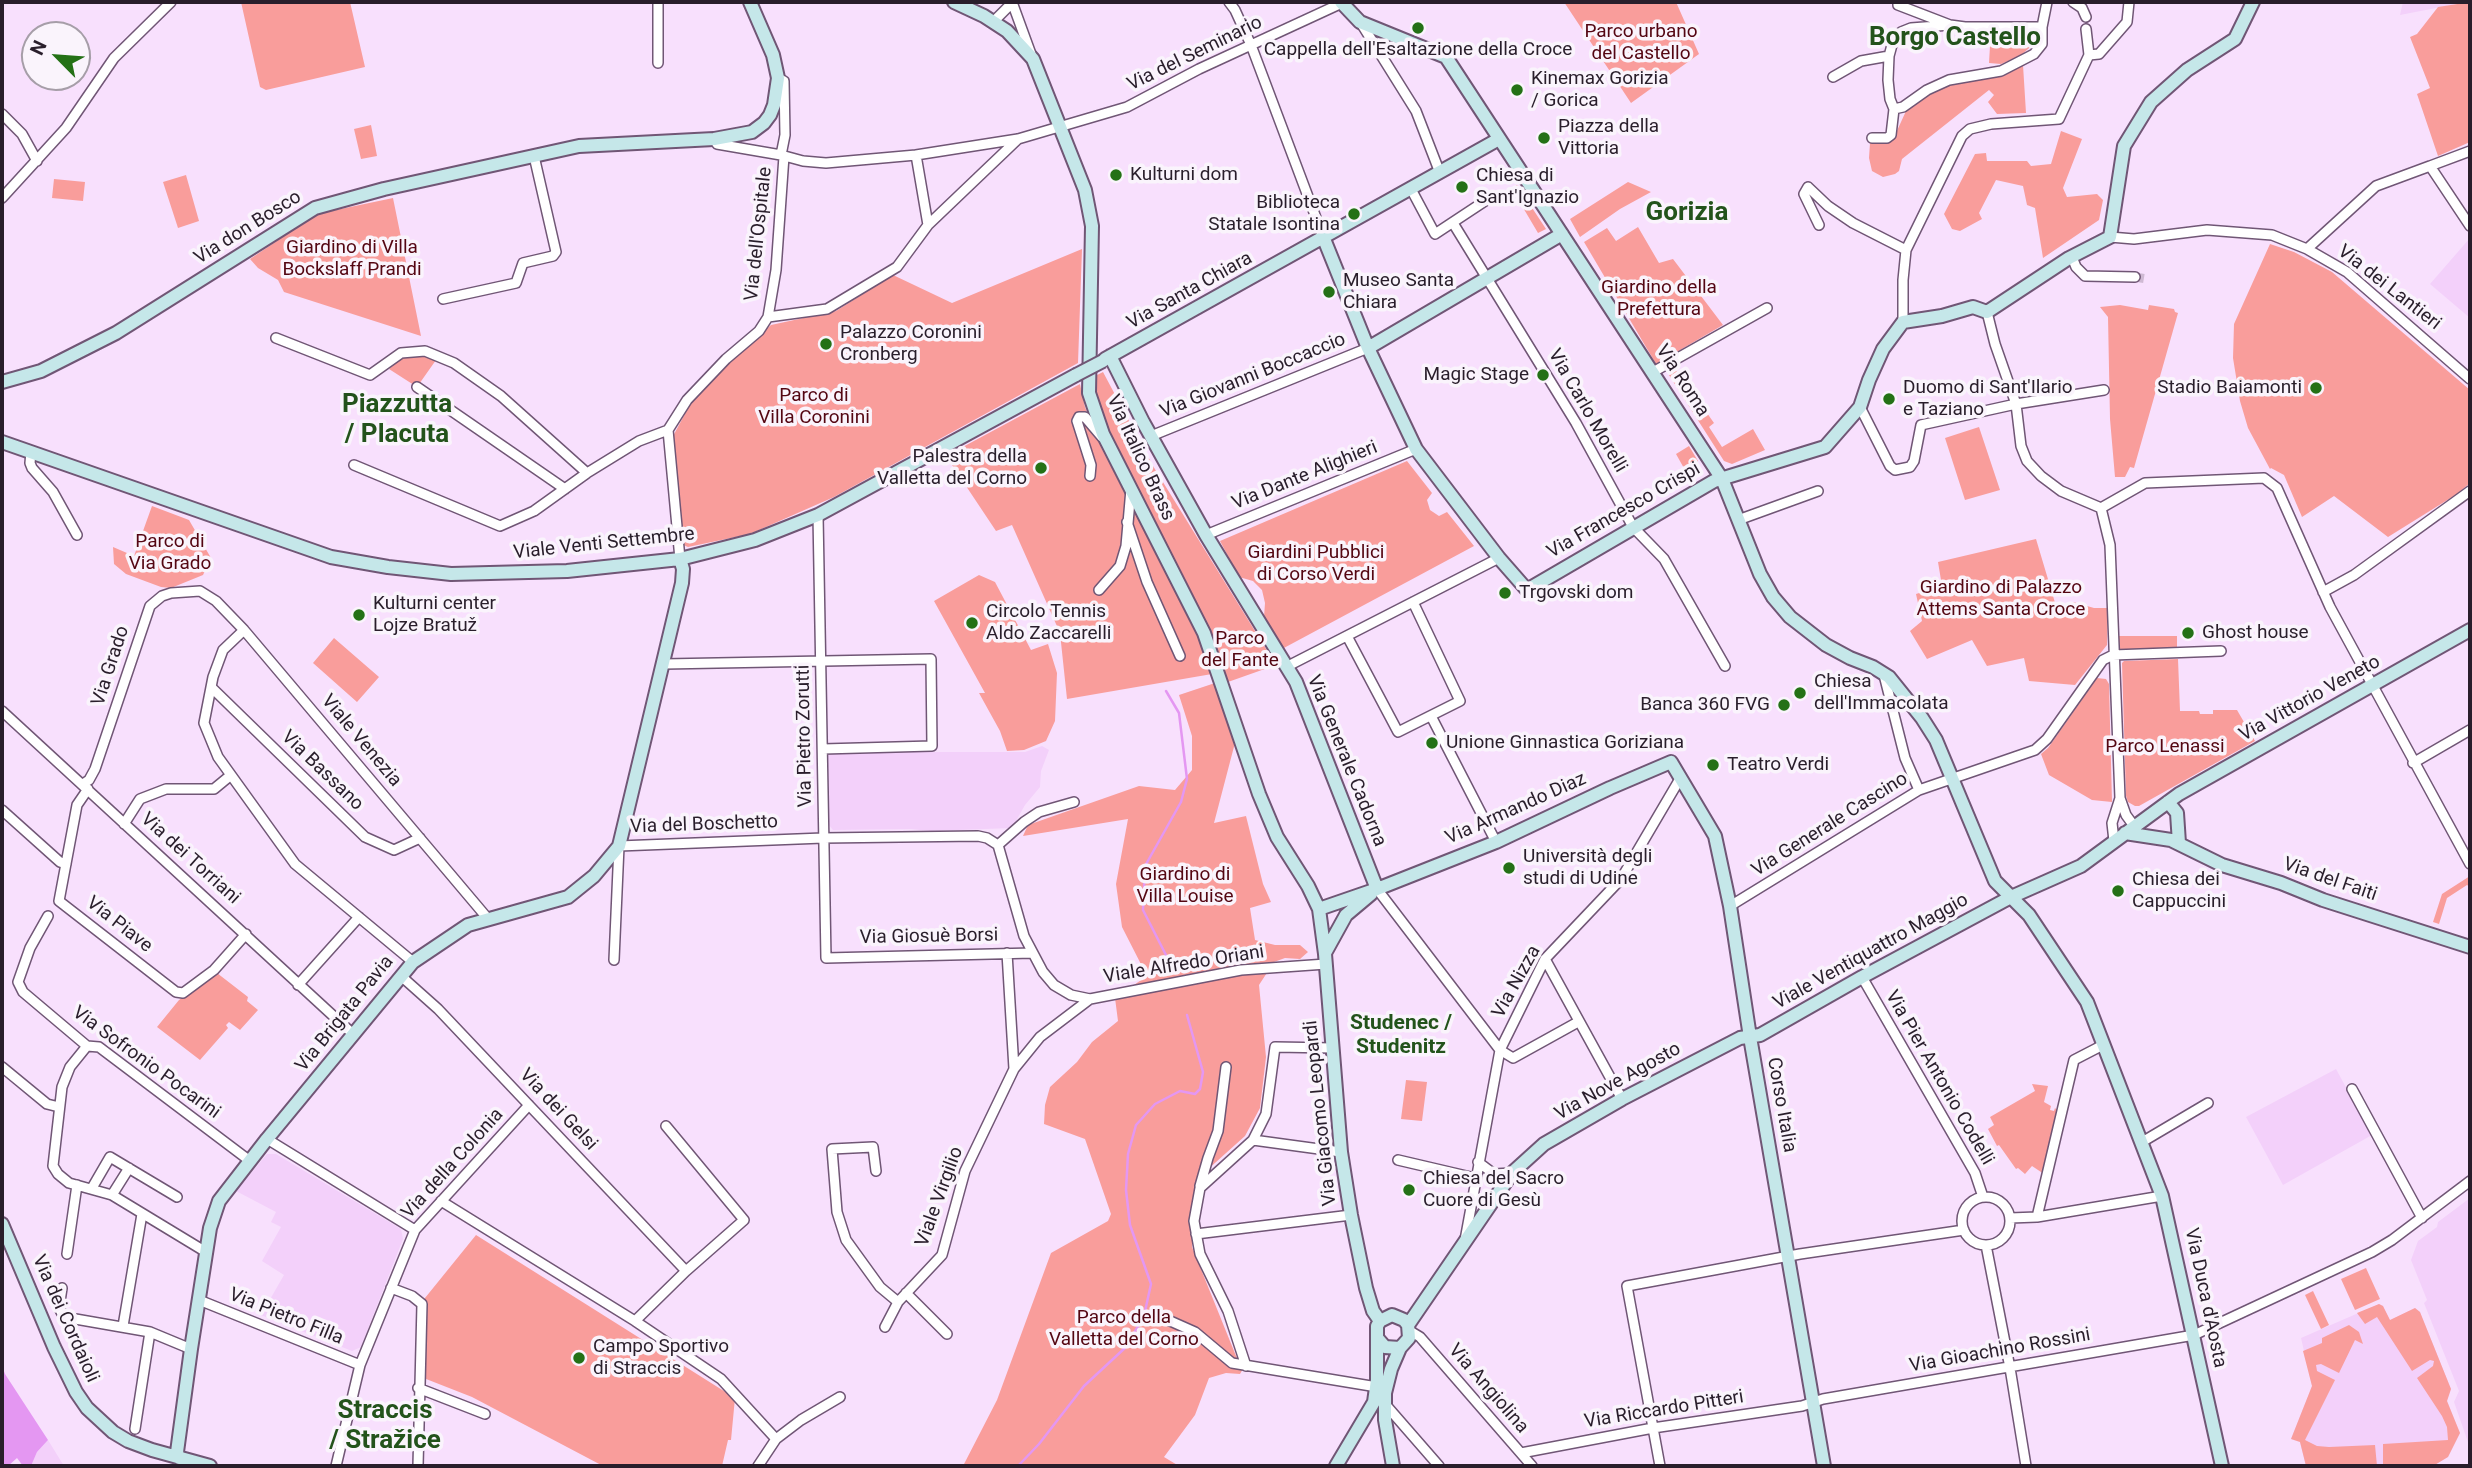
<!DOCTYPE html>
<html>
<head>
<meta charset="utf-8">
<style>
  body { margin:0 }
  #map { position:relative; width:2472px; height:1468px; overflow:hidden; background:#f8e0fd; font-family:Roboto,sans-serif }
  canvas { display:block }
  .frame { position:absolute; inset:0; border:4px solid #291e2b; pointer-events:none }
  .north { position:absolute; left:21px; top:21px; width:70px; height:70px; box-sizing:border-box; background:#faf4fc; border:2px solid #a69ea8; border-radius:50%; rotate:295deg; font-size:19px; font-weight:700; line-height:28px; text-align:center; color:#291e2b }
  .north::after { content:''; display:block; margin:auto; width:24px; height:32px; background:#247116; clip-path:polygon(50% 0,100% 100%,50% 72%,0 100%) }
</style>
</head>
<body>
<div id="map">
<canvas width="2472" height="1468"></canvas>
<div class="frame"></div>
<div class="north">N</div>
</div>
<script>
const c = document.querySelector('canvas').getContext('2d');
c.lineJoin = 'round';
function paint(path, color) {
  c.fillStyle = color;
  c.fill(path, 'evenodd');
}
function shape(rows) {
  const path = new Path2D();
  for (const r of rows) {
    if (r.length === 3) {
      path.moveTo(r[0] + r[2], r[1]);
      path.arc(r[0], r[1], r[2], 0, 2 * Math.PI);
      continue;
    }
    path.moveTo(r[0], r[1]);
    for (let i = 2; i < r.length; i += 2) path.lineTo(r[i], r[i + 1]);
  }
  return path;
}
function stroke(path, color, width, dash) {
  c.strokeStyle = color;
  c.lineWidth = width;
  c.lineCap = dash ? 'butt' : 'round';
  c.setLineDash(dash || []);
  c.stroke(path);
}
function write(font, color, halo, rows, align = 'center') {
  c.font = font + ' Roboto,sans-serif';
  c.lineWidth = 7;
  c.setLineDash([]);
  c.textBaseline = 'middle';
  c.strokeStyle = halo;
  c.fillStyle = color;
  for (const [text, x, y, turn = 0] of rows) {
    c.save();
    c.translate(x, y);
    c.rotate((+turn || 0) * Math.PI / 180);
    c.textAlign = isNaN(turn) ? turn : align;
    if (halo) c.strokeText(text, 0, 0);
    c.fillText(text, 0, 0);
    c.restore();
  }
}
paint(shape([
  [2403,2,2467,2,2400,15],
  [2470,238,2470,318,2430,284],
  [1042,746,1049,750,1041,771,1040,787,1025,805,1012,828,930,831,911,829,833,830,829,825,828,755,831,752,1025,752],
  [2336,1069,2372,1135,2283,1185,2246,1117],
  [267,1154,276,1154,401,1229,403,1239,361,1347,352,1351,261,1315,284,1275,262,1261,281,1227,271,1222,276,1212,236,1191],
  [2470,1198,2470,1444,2469,1445,2454,1402,2459,1391,2424,1303,2427,1300,2411,1260,2418,1241,2437,1227,2438,1222],
  [2379,1304,2383,1306,2390,1320,2415,1308,2420,1312,2451,1389,2447,1401,2460,1433,2448,1457,2433,1466,2306,1466,2300,1442,2291,1439,2312,1386,2301,1338],
  [48,1440,64,1466,31,1466,37,1452]
]), '#f3d0fa');
paint(shape([
  [241,2,350,2,365,67,266,90,260,87],
  [1564,2,1676,2,1699,54,1631,103],
  [2470,2,2470,142,2438,156,2417,94,2430,88,2410,37,2417,34,2438,7],
  [1976,30,2030,31,2036,33,2036,42,2020,56,2001,64,1989,63,1990,46,1975,44],
  [2023,65,2026,113,1997,114,1988,102,1994,95,1989,90,1902,159,1899,171,1895,174,1883,177,1872,171,1869,158,1870,143,1889,143,1896,133,1906,111,1929,94,1950,84,2002,74],
  [371,125,377,156,361,159,354,129],
  [2061,131,2082,139,2063,188,2067,197,2097,194,2103,200,2099,220,2043,258,2035,208,2027,205,2023,186,1996,180,1979,213,1982,219,1960,231,1952,229,1944,214,1975,154,1986,153,1987,161,2027,161,2031,166,2051,164],
  [186,175,199,221,178,228,163,182],
  [54,179,85,182,83,201,52,198],
  [1628,182,1651,192,1620,209,1580,237,1570,219],
  [1517,185,1546,229,1538,233,1512,189],
  [393,198,421,336,284,292,278,280,258,268,250,259,317,214],
  [1638,227,1659,263,1673,259,1723,325,1656,364,1584,242,1607,228,1616,241],
  [2270,244,2294,252,2332,272,2470,390,2470,483,2457,494,2388,537,2334,496,2302,517,2284,475,2271,468,2270,469,2248,428,2240,401,2233,358,2234,324],
  [1082,249,1078,363,834,497,750,534,688,547,681,544,672,438,695,395,722,367,771,325,836,311,893,275,952,303],
  [2120,305,2148,310,2149,305,2174,309,2175,312,2178,313,2134,468,2130,467,2125,477,2115,477,2110,419,2108,317,2100,307],
  [423,356,436,360,417,387,389,369,403,357],
  [1674,367,1703,415,1707,413,1714,423,1709,427,1722,447,1753,429,1765,450,1732,464,1724,461,1669,375],
  [1103,372,1153,466,1276,665,1228,682,1207,630,1109,434,1097,399,1093,377],
  [1080,384,1085,407,1102,449,1195,629,1212,674,1067,699,1060,633,1012,525,996,531,946,456],
  [1979,427,2000,490,1965,500,1945,438],
  [1689,446,1698,461,1685,470,1676,454],
  [1407,461,1432,493,1427,500,1430,510,1439,516,1447,512,1474,546,1282,649,1264,617,1265,603,1262,590,1253,581,1239,577,1220,541],
  [152,506,189,520,211,558,203,575,171,588,161,587,126,574,114,564,113,547,134,556],
  [2036,539,2056,606,2073,602,2094,608,2108,608,2107,645,2075,685,2029,681,2024,658,1987,666,1972,640,1927,659,1910,631,1922,621,1916,594,1942,586,1938,562],
  [979,575,995,582,1031,650,1048,644,1057,673,1055,721,1046,741,1024,750,1007,751,1000,731,979,693,985,693,934,601],
  [2118,636,2177,636,2177,649,2118,649],
  [334,638,379,677,357,702,313,663],
  [2178,659,2180,711,2199,711,2200,714,2213,714,2213,710,2237,710,2255,741,2139,806,2135,806,2128,802,2126,796,2122,663,2124,661],
  [2097,678,2106,679,2109,684,2112,802,2092,800,2049,775,2041,754,2048,748],
  [1215,683,1236,739,1214,823,1246,816,1263,884,1271,902,1250,908,1255,940,1275,945,1300,945,1308,952,1300,959,1285,958,1274,962,1259,985,1266,1057,1260,1108,1245,1136,1196,1180,1192,1247,1236,1356,1244,1367,1240,1374,1226,1373,1209,1378,1195,1415,1164,1457,1179,1466,963,1466,997,1400,1051,1253,1108,1221,1111,1214,1085,1139,1044,1124,1045,1105,1050,1087,1077,1062,1092,1042,1118,1021,1115,998,1147,976,1122,927,1116,884,1128,819,1023,836,1028,825,1139,786,1175,790,1192,770,1192,736,1179,695],
  [2470,876,2470,887,2467,885,2447,898,2439,924,2433,922,2442,894],
  [217,973,248,997,247,1001,258,1010,240,1030,229,1022,226,1025,228,1028,200,1060,157,1027,179,1000],
  [1406,1080,1427,1082,1422,1121,1401,1119],
  [2032,1084,2048,1086,2044,1102,2051,1106,2050,1110,2054,1111,2055,1108,2059,1112,2044,1174,2032,1166,2025,1174,2018,1168,2016,1169,1999,1145,1997,1146,1988,1129,1994,1125,1990,1117,2035,1091],
  [476,1235,735,1398,731,1440,728,1440,722,1466,603,1466,472,1397,421,1377,425,1298],
  [2366,1268,2380,1299,2355,1310,2341,1279],
  [2313,1291,2329,1325,2321,1329,2305,1295],
  [2379,1304,2383,1306,2390,1320,2415,1308,2420,1312,2451,1389,2447,1401,2460,1433,2448,1457,2433,1466,2383,1466,2383,1444,2448,1440,2447,1427,2442,1416,2417,1378,2433,1366,2434,1361,2430,1360,2412,1371,2377,1317,2365,1324,2357,1313],
  [2349,1325,2359,1332,2363,1344,2355,1340,2339,1373,2321,1364,2316,1365,2317,1371,2335,1380,2305,1440,2317,1446,2329,1447,2375,1445,2377,1466,2306,1466,2300,1442,2291,1439,2312,1386,2303,1351,2322,1343,2322,1338]
]), '#f99d9b');
paint(shape([
  [2,1366,5,1374,48,1440,37,1452,31,1466,23,1466,17,1458,8,1466,2,1466]
]), '#e497f2');
stroke(shape([
  [1166,691,1179,713,1187,779,1181,802,1145,866,1143,910,1168,959],
  [1018,1466,1039,1444,1084,1386,1126,1347,1144,1316,1151,1284,1130,1225,1126,1190,1128,1154,1136,1125,1155,1104,1180,1091,1195,1094,1200,1089,1203,1072,1187,1015]
]), '#e497f2', 2.5);
stroke(shape([
  [2135,277,2147,279]
]), '#cfb9d3', 9, [9, 4.5]);
const street = shape([
  [658,2,658,63],
  [1012,2,1031,54],
  [1229,2,1235,10,1251,45,1324,239],
  [1898,2,1898,5,1950,25,1965,27,2042,27],
  [2073,2,2082,8,2086,17],
  [994,21,1012,3],
  [1361,23,1416,111,1440,173],
  [1950,25,1911,28,1901,32,1892,45,1889,56,1888,80,1890,99,1894,109,1903,107,1927,90,1949,80,2001,71,2034,54,2042,44,2042,27,2047,2],
  [2089,55,2099,54,2127,22,2129,2],
  [1833,77,1861,61,1889,56],
  [778,78,784,81,785,135,781,155],
  [2,114,22,134,37,161],
  [1872,138,1887,138,1891,135,1894,109],
  [714,139,717,144,781,155,803,161,826,163,916,155,1018,139,1127,107,1199,69,1342,3],
  [916,155,928,225],
  [2430,166,2470,151],
  [1411,189,1435,234,1488,199],
  [2,198,66,128,114,58,171,2],
  [1453,223,1576,423,1633,527,1664,559,1725,666],
  [1819,225,1804,194,1808,187,1828,206,1853,223,1906,250],
  [2110,237,2134,239,2207,230,2272,235,2307,249,2347,272,2470,379],
  [2307,249,2376,186,2430,166,2470,226],
  [2072,257,2076,267,2085,276,2135,277],
  [443,299,516,283,523,263,553,256,556,252,534,156],
  [1987,312,1995,344,2016,404,2021,446,2027,461,2041,476,2061,491,2101,508],
  [768,317,827,309,897,267,928,225,1017,140],
  [1903,322,1903,280,1906,250,1962,136,1970,129,1991,124,2059,119,2089,55,2086,29],
  [276,338,370,375,401,353,425,351,454,363,501,396,587,473],
  [1653,372,1767,308],
  [417,387,565,489],
  [1860,407,1890,466,1895,470,1910,467,1914,461,1921,425,2016,404,2104,390],
  [1151,436,1368,348],
  [31,452,30,463,32,468,53,492,77,535],
  [354,465,500,526,534,511,587,473,639,441,668,430],
  [1090,476,1091,465,1077,421,1079,417,1085,417,1102,437],
  [2101,508,2145,483,2264,478,2277,488,2330,607,2470,864],
  [2101,508,2110,545,2120,798,2126,815,2134,826],
  [818,515,826,958,1033,953],
  [1738,520,1818,491],
  [1127,522,1147,582,1180,656],
  [1206,535,1416,449],
  [680,559,668,430,687,400,726,359,759,331,768,317,776,270,784,156],
  [1099,590,1120,566,1126,546,1131,489],
  [2323,592,2354,575,2470,491],
  [244,630,223,650,213,677,204,723,218,757,295,864,413,962],
  [1347,636,1398,732,1460,701,1413,602],
  [664,664,931,659,932,746,823,749],
  [1286,667,1499,558],
  [1884,675,1905,758,1919,790],
  [211,687,365,837,394,850,420,838],
  [2,711,354,1035],
  [1431,716,1496,842],
  [2413,763,2470,730],
  [83,784,89,780,95,769,150,606,162,596,171,593,200,591,216,601,244,630,489,920],
  [88,789,77,805,59,901,176,992,183,993,214,970,246,934],
  [2,810,60,862,66,864],
  [124,824,140,799,166,789,214,789,231,775],
  [2114,841,2112,823,2120,798],
  [998,845,1024,936,1043,972,1054,985,1071,995,1090,999,1241,970,1326,964],
  [998,845,1024,822,1039,812,1074,802],
  [1377,889,1500,1050,1513,1058,1578,1022],
  [1730,906,1919,790,2035,750,2047,739,2103,660,2113,655,2221,651],
  [48,916,30,948,18,982,23,992,87,1046,99,1047,250,1161],
  [1007,953,1014,1069],
  [1545,959,1622,1099],
  [614,960,619,846,823,838,978,836,987,838,998,845],
  [401,976,438,1009,686,1271],
  [1862,977,1975,1173,1983,1197],
  [298,985,359,917],
  [87,1046,70,1067,62,1087,53,1166,58,1174,69,1183,112,1195,206,1252],
  [2,1067,47,1104,59,1107],
  [2352,1089,2422,1218],
  [267,1139,415,1230],
  [1253,1140,1341,1152],
  [2142,1142,2208,1103],
  [1398,1160,1475,1178],
  [1478,1162,1494,1174,1512,1173],
  [876,1171,873,1147,832,1149,837,1212,846,1240,880,1287,898,1302],
  [1200,1186,1208,1158,1218,1131,1226,1067],
  [92,1188,110,1157,177,1197],
  [112,1195,129,1168],
  [1986,1221,24],
  [441,1201,635,1321,721,1379,776,1439],
  [2037,1217,2074,1060,2103,1045],
  [2010,1218,2037,1217,2162,1196],
  [1196,1234,1351,1215],
  [1465,1240,1500,1050,1545,959,1621,879,1681,777],
  [1986,1245,2010,1368,2026,1466],
  [67,1254,77,1185],
  [62,1288,59,1308,64,1317,150,1332,191,1349],
  [391,1288,412,1296,422,1304,418,1466],
  [906,1293,947,1334],
  [199,1300,360,1365],
  [1159,1316,1195,1332,1232,1363,1377,1387],
  [635,1321,686,1271,744,1220,666,1126],
  [123,1326,142,1214],
  [885,1327,898,1302,942,1255,965,1171,1014,1069,1040,1037,1090,999],
  [1410,1331,1420,1337,1532,1466],
  [1246,1366,1228,1311,1200,1254,1194,1221,1200,1188,1253,1140,1266,1114,1275,1047,1333,1048],
  [418,1388,485,1414],
  [1385,1404,1439,1466],
  [135,1429,150,1332],
  [1521,1453,1653,1428,1802,1406,1823,1399,2194,1335,2372,1252,2392,1240,2470,1181],
  [336,1466,360,1365,415,1230,529,1105],
  [758,1466,776,1439,801,1420,840,1397],
  [1660,1466,1627,1286,1800,1254,1964,1230]
]);
const secondary = shape([
  [954,2,984,16,1007,31,1033,59,1085,190,1092,226,1089,393,1103,434,1204,633,1259,794,1277,837,1308,886,1319,909,1325,954,1341,1152,1351,1215,1366,1288,1373,1311,1380,1321],
  [1341,2,1360,22,1446,57,1722,479,1760,574,1773,597,1790,617,1826,645,1850,658,1873,667,1889,677,1922,718,1936,740,1995,881,2029,915,2087,1002,2162,1196,2222,1466],
  [1324,239,1368,348,1416,449,1499,558,1527,590,1714,481,1825,447,1860,407,1869,380,1883,349,1903,322,1942,316,1973,307,1987,312,2069,258,2110,237,2124,146,2151,102,2187,70,2235,39,2253,2],
  [1368,348,1562,234],
  [1110,356,1143,422,1206,535,1296,682,1377,889],
  [1105,359,1499,139],
  [2,382,41,371,116,333,315,208,384,189,579,146,714,139,752,132,764,123,770,115,774,105,778,78,773,55,750,2],
  [2,442,331,557,388,567,451,574,567,571,680,559,755,540,818,515,1076,375],
  [2168,802,2177,813,2179,843],
  [2125,833,2171,840,2222,865,2281,883,2323,900,2470,947],
  [1319,909,1377,889,1496,842,1610,788,1671,762,1715,836,1730,906,1750,1037,1824,1466],
  [1325,953,1346,915,1371,894],
  [2,1224,54,1347,76,1392,87,1408,113,1432,128,1441,152,1450,210,1466],
  [1408,1325,1512,1173,1544,1144,1622,1099,1740,1038,1760,1035,1862,977,2011,897,2081,866,2179,794,2470,630],
  [179,1458,177,1452,191,1349,210,1228,219,1201,267,1139,413,962,468,925,568,897,594,876,619,846,682,583,683,569,680,559],
  [1336,1466,1374,1402,1377,1380,1377,1326,1380,1321,1392,1315,1404,1320,1408,1325,1409,1338,1400,1348,1385,1347,1378,1339],
  [1393,1466,1385,1420,1385,1393,1391,1369,1400,1348]
]);
stroke(street, '#705675', 12);
stroke(secondary, '#705675', 16);
stroke(street, '#fff', 9);
stroke(secondary, '#c5e7e9', 12);
const secondaryBridge = shape([
  [1076,375,1103,361]
]);
stroke(secondaryBridge, '#705675', 16, []);
stroke(secondaryBridge, '#c5e7e9', 12);
for (const [x, y, r, color] of [
  [1418,28,7,"#247116"],
  [1517,90,7,"#247116"],
  [1544,138,7,"#247116"],
  [1116,175,7,"#247116"],
  [1462,187,7,"#247116"],
  [1354,214,7,"#247116"],
  [1329,292,7,"#247116"],
  [826,344,7,"#247116"],
  [1543,375,7,"#247116"],
  [2316,388,7,"#247116"],
  [1889,399,7,"#247116"],
  [1041,468,7,"#247116"],
  [1505,593,7,"#247116"],
  [359,615,7,"#247116"],
  [972,623,7,"#247116"],
  [2188,633,7,"#247116"],
  [1800,693,7,"#247116"],
  [1784,705,7,"#247116"],
  [1432,743,7,"#247116"],
  [1713,765,7,"#247116"],
  [1509,868,7,"#247116"],
  [2118,891,7,"#247116"],
  [1409,1190,7,"#247116"],
  [579,1358,7,"#247116"]
]) {
  const dot = new Path2D();
  dot.arc(x, y, r, 0, 2 * Math.PI);
  c.fillStyle = color;
  c.fill(dot);
  stroke(dot, '#faf4fc', 2.5);
}
write('19px', '#540612', '#faf4fc', [
  ["Parco urbano",1641,32],
  ["del Castello",1641,54],
  ["Giardino di Villa",352,248],
  ["Bockslaff Prandi",352,270],
  ["Giardino della",1659,288],
  ["Prefettura",1659,310],
  ["Parco di",814,396],
  ["Villa Coronini",814,418],
  ["Parco di",170,542],
  ["Via Grado",170,564],
  ["Giardini Pubblici",1316,553],
  ["di Corso Verdi",1316,575],
  ["Giardino di Palazzo",2001,588],
  ["Attems Santa Croce",2001,610],
  ["Parco",1240,639],
  ["del Fante",1240,661],
  ["Parco Lenassi",2165,747],
  ["Giardino di",1185,875],
  ["Villa Louise",1185,897],
  ["Parco della",1124,1318],
  ["Valletta del Corno",1124,1340]
]);
write('19px', '#291e2b', '#faf4fc', [
  ["Cappella dell'Esaltazione della Croce",1418,50,"center"],
  ["Kinemax Gorizia",1531,79],
  ["/ Gorica",1531,101],
  ["Piazza della",1558,127],
  ["Vittoria",1558,149],
  ["Kulturni dom",1130,175],
  ["Chiesa di",1476,176],
  ["Sant'Ignazio",1476,198],
  ["Biblioteca",1340,203,"right"],
  ["Statale Isontina",1340,225,"right"],
  ["Museo Santa",1343,281],
  ["Chiara",1343,303],
  ["Palazzo Coronini",840,333],
  ["Cronberg",840,355],
  ["Magic Stage",1529,375,"right"],
  ["Duomo di Sant'Ilario",1903,388],
  ["e Taziano",1903,410],
  ["Stadio Baiamonti",2302,388,"right"],
  ["Palestra della",1027,457,"right"],
  ["Valletta del Corno",1027,479,"right"],
  ["Trgovski dom",1519,593],
  ["Kulturni center",373,604],
  ["Lojze Bratuž",373,626],
  ["Circolo Tennis",986,612],
  ["Aldo Zaccarelli",986,634],
  ["Ghost house",2202,633],
  ["Chiesa",1814,682],
  ["dell'Immacolata",1814,704],
  ["Banca 360 FVG",1770,705,"right"],
  ["Unione Ginnastica Goriziana",1446,743],
  ["Teatro Verdi",1727,765],
  ["Università degli",1523,857],
  ["studi di Udine",1523,879],
  ["Chiesa dei",2132,880],
  ["Cappuccini",2132,902],
  ["Chiesa del Sacro",1423,1179],
  ["Cuore di Gesù",1423,1201],
  ["Campo Sportivo",593,1347],
  ["di Straccis",593,1369]
], 'left');
write('19px', '#291e2b', '#faf4fc', [
  ["Via del Seminario",1195,54,-26],
  ["Via don Bosco",248,228,-32],
  ["Via dell'Ospitale",759,234,-84],
  ["Via dei Lantieri",2389,288,38],
  ["Via Santa Chiara",1190,291,-29],
  ["Via Giovanni Boccaccio",1253,376,-22],
  ["Via Roma",1682,381,57],
  ["Via Carlo Morelli",1587,411,60],
  ["Via Italico Brass",1140,458,65],
  ["Via Dante Alighieri",1305,476,-22],
  ["Via Francesco Crispi",1624,511,-30],
  ["Viale Venti Settembre",604,544,-6],
  ["Via Grado",111,666,-72],
  ["Via Vittorio Veneto",2310,699,-29],
  ["Via Pietro Zorutti",805,736,-91],
  ["Viale Venezia",361,741,50],
  ["Via Generale Cadorna",1346,761,68],
  ["Via Bassano",322,771,44],
  ["Via Armando Diaz",1516,809,-24],
  ["Via del Boschetto",704,825,-2],
  ["Via Generale Cascino",1830,825,-32],
  ["Via dei Torriani",190,859,42],
  ["Via del Faiti",2330,880,19],
  ["Via Piave",119,925,38],
  ["Via Giosuè Borsi",929,937,-1],
  ["Viale Ventiquattro Maggio",1871,952,-29],
  ["Viale Alfredo Oriani",1184,965,-9],
  ["Via Nizza",1517,982,-61],
  ["Via Brigata Pavia",345,1014,-51],
  ["Via Sofronio Pocarini",146,1063,36],
  ["Via Pier Antonio Codelli",1939,1078,60],
  ["Via Nove Agosto",1618,1082,-29],
  ["Corso Italia",1781,1105,80],
  ["Via dei Gelsi",558,1110,47],
  ["Via Giacomo Leopardi",1321,1113,-96],
  ["Via della Colonia",453,1164,-48],
  ["Viale Virgilio",940,1197,-70],
  ["Via Duca d'Aosta",2205,1298,78],
  ["Via Pietro Filla",286,1317,22],
  ["Via dei Cordaioli",65,1319,66],
  ["Via Gioachino Rossini",2000,1351,-10],
  ["Via Angiolina",1488,1389,49],
  ["Via Riccardo Pitteri",1664,1410,-9]
]);
write('bold 21px', '#23531b', '#faf4fc', [
  ["Studenec /",1401,1024],
  ["Studenitz",1401,1048]
]);
write('bold 26px', '#23531b', '#faf4fc', [
  ["Borgo Castello",1955,38],
  ["Gorizia",1687,213],
  ["Piazzutta",397,405],
  ["/ Placuta",397,435],
  ["Straccis",385,1411],
  ["/ Stražice",385,1441]
]);
</script>
</body>
</html>
